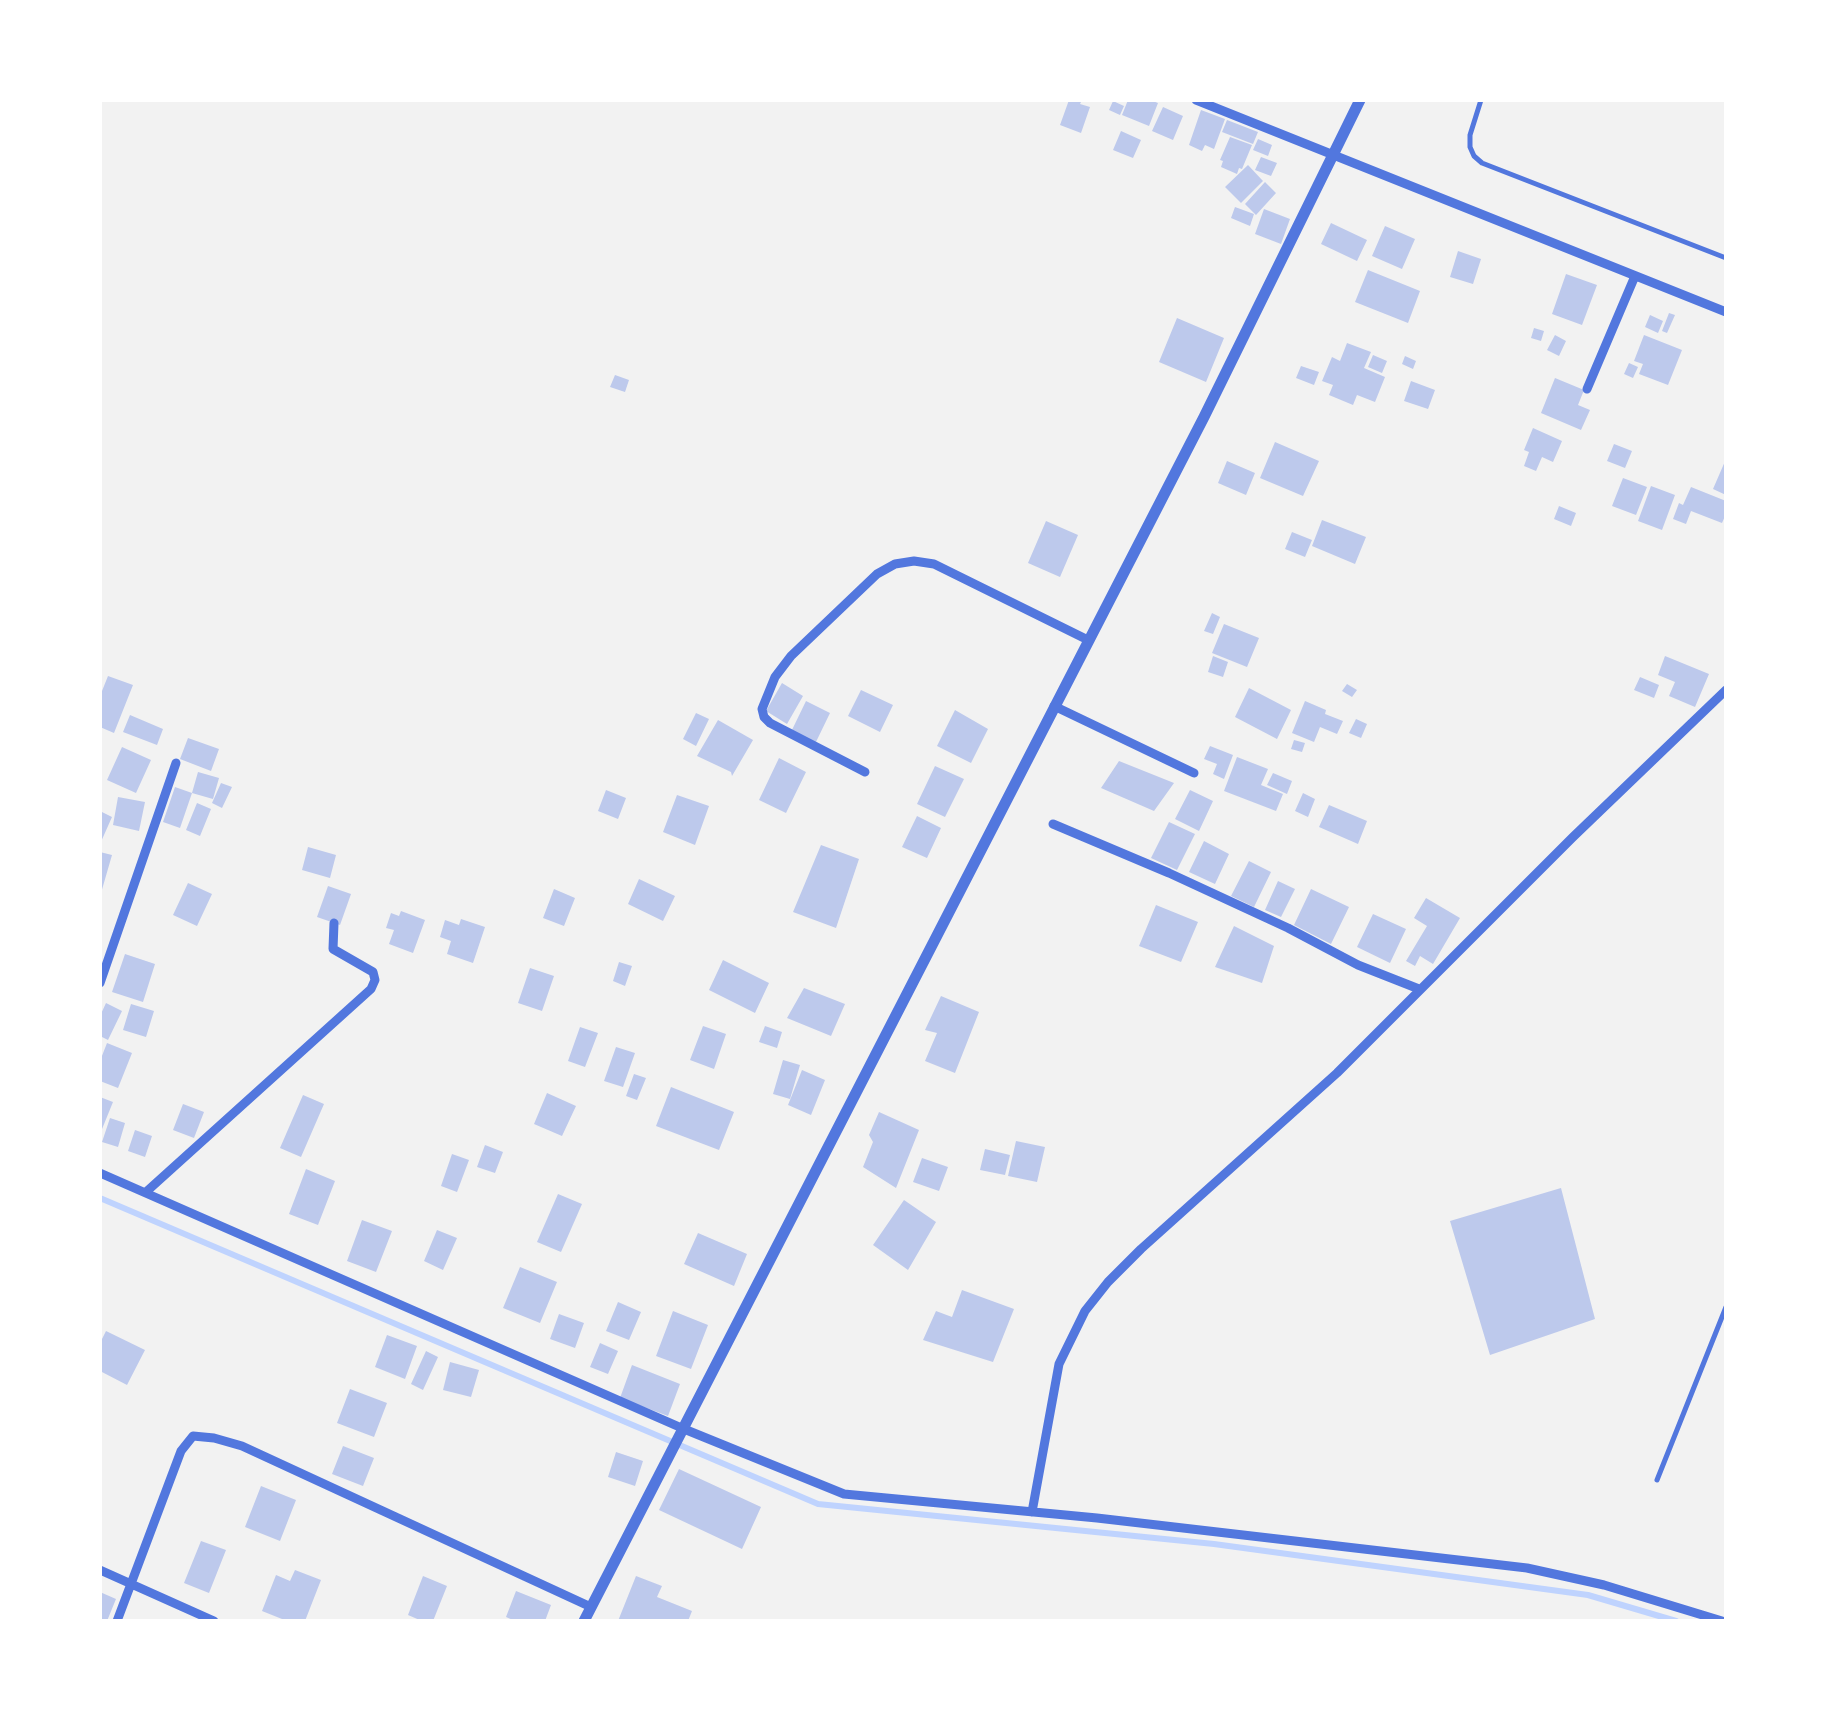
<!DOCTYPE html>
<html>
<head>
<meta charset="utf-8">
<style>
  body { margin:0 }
  #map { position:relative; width:1826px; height:1721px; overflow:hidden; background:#f2f2f2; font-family:Poppins,sans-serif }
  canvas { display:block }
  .frame { position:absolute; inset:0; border:102px solid #fff; pointer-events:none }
</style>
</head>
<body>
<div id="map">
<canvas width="1826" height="1721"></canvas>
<div class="frame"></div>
</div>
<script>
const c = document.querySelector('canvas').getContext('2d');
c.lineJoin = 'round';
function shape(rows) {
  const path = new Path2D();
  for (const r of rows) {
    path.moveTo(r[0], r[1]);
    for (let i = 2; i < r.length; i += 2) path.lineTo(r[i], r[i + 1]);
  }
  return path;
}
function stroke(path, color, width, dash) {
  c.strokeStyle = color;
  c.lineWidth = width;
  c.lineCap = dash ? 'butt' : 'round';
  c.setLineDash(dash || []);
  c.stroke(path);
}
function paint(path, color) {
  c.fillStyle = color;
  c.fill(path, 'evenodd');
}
stroke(shape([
  [100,1198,818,1504,1214,1544,1588,1595,1676,1621]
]), '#bfd3fe', 6);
paint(shape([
  [1069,100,1082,100,1080,104,1090,107,1081,133,1060,125],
  [1128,100,1150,100,1158,103,1149,126,1122,115],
  [1113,101,1124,106,1120,115,1109,110],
  [1163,107,1183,116,1173,140,1152,131],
  [1201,110,1225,119,1214,149,1205,145,1202,151,1189,145],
  [1227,120,1258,132,1253,144,1222,132],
  [1121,131,1141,140,1133,158,1113,150],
  [1230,137,1252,145,1242,169,1239,168,1237,174,1221,167,1223,161,1220,160],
  [1258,139,1272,145,1268,156,1253,150],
  [1261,157,1277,163,1271,176,1255,170],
  [1248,165,1263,181,1241,203,1225,187],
  [1265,182,1276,193,1256,215,1245,204],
  [1235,207,1254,214,1250,226,1231,218],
  [1264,209,1290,219,1281,244,1255,234],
  [1331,223,1367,240,1357,261,1321,244],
  [1385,226,1415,239,1402,269,1372,256],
  [1458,251,1481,259,1473,284,1450,277],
  [1368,270,1420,291,1408,323,1355,302],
  [1566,274,1597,285,1582,325,1552,314],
  [1669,313,1675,315,1667,333,1662,331],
  [1650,315,1663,321,1658,333,1645,327],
  [1177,318,1224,338,1206,382,1159,362],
  [1534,328,1544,331,1541,341,1531,338],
  [1555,335,1566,341,1559,356,1547,350],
  [1644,335,1682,350,1668,385,1639,374,1643,364,1634,361],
  [1347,343,1371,352,1364,368,1385,377,1375,402,1357,395,1353,405,1329,395,1333,385,1322,381,1332,357,1340,361],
  [1373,355,1387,361,1382,373,1368,367],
  [1405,356,1416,361,1413,369,1402,364],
  [1629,363,1638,367,1633,378,1624,374],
  [1301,366,1319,372,1314,385,1296,378],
  [615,375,629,380,625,392,610,387],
  [1555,378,1584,390,1578,405,1590,410,1581,430,1541,413],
  [1411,381,1435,390,1428,409,1404,401],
  [1533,428,1562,441,1553,462,1542,457,1536,471,1524,466,1529,452,1524,450],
  [1275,442,1319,461,1303,496,1260,478],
  [1614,444,1632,451,1625,468,1607,461],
  [1726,459,1726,495,1713,489],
  [1227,461,1255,473,1246,495,1218,483],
  [1623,478,1647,487,1636,515,1612,506],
  [1651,486,1675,495,1662,530,1638,521],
  [1691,487,1726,501,1726,514,1722,523,1691,511,1686,524,1673,519,1679,503,1683,505],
  [1559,506,1576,513,1571,526,1554,519],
  [1322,520,1366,537,1355,564,1312,546],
  [1046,521,1078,535,1060,577,1028,563],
  [1292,532,1312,540,1305,557,1285,549],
  [1212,613,1220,617,1213,634,1204,631],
  [1224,624,1259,638,1247,667,1212,653],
  [1213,656,1228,662,1223,677,1208,672],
  [1665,656,1709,674,1695,707,1669,696,1675,682,1658,675],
  [108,676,133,685,114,733,100,727,100,696],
  [1640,677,1659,685,1654,698,1634,690],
  [782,683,803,696,787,724,766,711],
  [1347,684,1357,690,1352,697,1342,691],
  [1249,688,1291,710,1277,739,1235,717],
  [861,690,893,705,880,732,848,716],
  [806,701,830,713,815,744,791,732],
  [1305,701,1326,710,1325,714,1343,721,1337,734,1320,727,1314,742,1292,733],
  [955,710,988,729,971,763,937,746],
  [696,713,709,719,696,746,683,739],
  [130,715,163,729,157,745,123,732],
  [1356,719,1367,724,1361,738,1349,733],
  [718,720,753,740,732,776,731,772,697,756],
  [188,738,219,749,211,771,180,759],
  [1294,740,1305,743,1302,752,1291,749],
  [1210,746,1233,755,1224,779,1213,774,1217,764,1204,759],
  [122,747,151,760,136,793,107,780],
  [1237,757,1268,769,1261,785,1283,794,1276,811,1224,791],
  [779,758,806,772,786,813,759,800],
  [1119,761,1174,783,1154,811,1101,788],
  [935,766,964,779,945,817,917,804],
  [198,772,219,778,213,799,192,793,180,828,163,822,175,787,192,793],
  [1273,773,1292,781,1287,794,1267,785],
  [221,783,232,787,222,808,212,803],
  [606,790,626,798,618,819,598,811],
  [1190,790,1213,801,1199,831,1175,819],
  [1303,793,1315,799,1308,817,1295,811],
  [677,795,709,806,695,845,663,832],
  [118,797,145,802,139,831,113,825],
  [197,803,211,809,200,836,186,830],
  [1329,805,1367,821,1358,844,1319,827],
  [100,811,112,817,100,844],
  [917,816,941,828,927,858,902,847],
  [1169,822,1195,834,1177,870,1151,858],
  [1204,841,1229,854,1215,884,1189,872],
  [821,845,859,859,836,928,793,912],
  [308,847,336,855,330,878,302,870],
  [100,852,112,855,101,893,100,893],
  [1249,861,1271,872,1254,907,1231,896],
  [639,879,675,896,663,921,628,904],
  [1278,881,1295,889,1281,917,1265,910],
  [188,883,212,894,197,926,173,915],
  [328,886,351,894,340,925,317,917],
  [554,889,575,898,564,926,543,918],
  [1311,889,1349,907,1331,944,1294,925],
  [1426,898,1460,918,1433,964,1420,956,1415,966,1406,961,1427,926,1414,918],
  [1156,905,1198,922,1181,962,1139,946],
  [401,911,425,920,413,953,389,944,394,930,386,928,391,913,399,916],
  [1373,914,1406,929,1390,963,1357,947],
  [461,919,485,927,473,963,447,954,451,941,440,937,445,920,459,925],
  [1234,926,1274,946,1262,983,1215,967],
  [125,954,155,964,143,1002,112,992],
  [723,960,769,983,755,1013,709,990],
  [619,962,632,966,625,986,613,981],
  [530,968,554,976,542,1011,518,1003],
  [804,988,845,1004,831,1036,787,1018],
  [941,996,979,1012,955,1073,925,1061,937,1033,925,1030],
  [106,1003,122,1011,108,1040,100,1036,100,1016],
  [131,1004,154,1011,146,1037,123,1030],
  [703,1026,726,1034,714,1069,690,1060],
  [765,1026,782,1032,777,1048,759,1042],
  [580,1027,598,1033,585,1067,568,1061],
  [107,1043,132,1053,118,1088,100,1081,100,1061],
  [616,1047,635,1053,623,1087,604,1081],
  [783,1060,800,1065,790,1099,773,1094],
  [802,1070,825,1080,811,1115,788,1105],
  [634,1074,646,1078,637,1100,626,1096],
  [671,1087,734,1112,719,1150,656,1126],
  [547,1093,576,1106,562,1136,534,1124],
  [303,1095,324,1104,301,1157,280,1148],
  [100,1097,113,1102,100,1134],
  [183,1104,204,1112,194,1138,173,1130],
  [879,1112,919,1130,896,1188,863,1167,873,1142,869,1135],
  [110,1118,125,1123,118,1147,102,1142],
  [135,1130,152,1136,145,1157,128,1151],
  [1016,1141,1045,1147,1037,1182,1008,1176],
  [485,1145,503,1152,495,1173,477,1167],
  [985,1149,1010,1155,1005,1175,980,1170],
  [452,1154,469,1160,457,1192,441,1186],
  [922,1158,948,1167,939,1191,913,1182],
  [306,1169,335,1181,318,1225,289,1214],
  [1561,1188,1595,1319,1490,1355,1450,1221],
  [558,1194,582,1204,561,1252,537,1242],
  [904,1200,936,1222,908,1270,873,1245],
  [362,1220,392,1231,376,1272,347,1261],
  [437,1230,457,1238,443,1270,424,1261],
  [698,1233,747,1254,734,1286,684,1264],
  [520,1267,557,1282,540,1323,503,1308],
  [962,1290,1014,1309,993,1362,923,1340,936,1311,952,1317],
  [618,1302,641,1312,629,1340,606,1331],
  [673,1311,708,1325,691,1369,656,1356],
  [559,1314,584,1323,575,1348,550,1339],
  [106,1331,145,1350,127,1385,100,1371,100,1343],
  [387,1335,417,1346,405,1379,375,1367],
  [600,1343,618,1351,608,1374,590,1367],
  [426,1351,438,1357,423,1390,411,1384],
  [450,1362,479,1370,471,1397,443,1390],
  [632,1365,680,1384,668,1416,620,1398],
  [350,1389,387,1403,374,1437,337,1423],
  [343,1446,374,1458,363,1486,332,1474],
  [616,1452,643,1461,635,1486,608,1477],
  [679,1469,761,1507,742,1549,659,1510],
  [261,1486,296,1500,280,1541,245,1527],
  [201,1541,226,1550,209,1593,184,1583],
  [295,1570,321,1580,305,1621,288,1619,287,1621,262,1611,276,1575,290,1581],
  [423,1576,447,1586,433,1621,422,1621,408,1615],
  [636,1576,662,1586,657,1597,692,1611,688,1621,618,1621],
  [516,1591,551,1605,545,1621,515,1621,506,1617],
  [100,1592,116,1599,107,1621,100,1621]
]), '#bdc9ec');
stroke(shape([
  [1481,100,1470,135,1470,147,1474,156,1482,163,1726,258],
  [1657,1480,1726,1307]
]), '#5277de', 5);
stroke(shape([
  [1196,100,1726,312],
  [1587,389,1635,276],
  [1054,706,1194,773],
  [865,772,770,723,764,717,762,709,775,677,791,656,877,574,895,564,914,561,934,564,1088,640],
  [1053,824,1169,873,1288,928,1358,965,1419,989],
  [100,983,176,763],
  [100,1173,684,1429,844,1494,1097,1518,1527,1568,1604,1585,1722,1621],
  [146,1192,371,989,375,980,373,972,333,949,334,923],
  [1032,1512,1059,1364,1085,1311,1108,1282,1141,1249,1337,1073,1573,837,1726,690],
  [100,1570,214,1621],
  [117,1621,181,1451,193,1436,214,1438,242,1446,591,1607]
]), '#5277de', 9);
stroke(shape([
  [584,1621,1204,417,1360,100]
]), '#5277de', 11);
</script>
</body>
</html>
